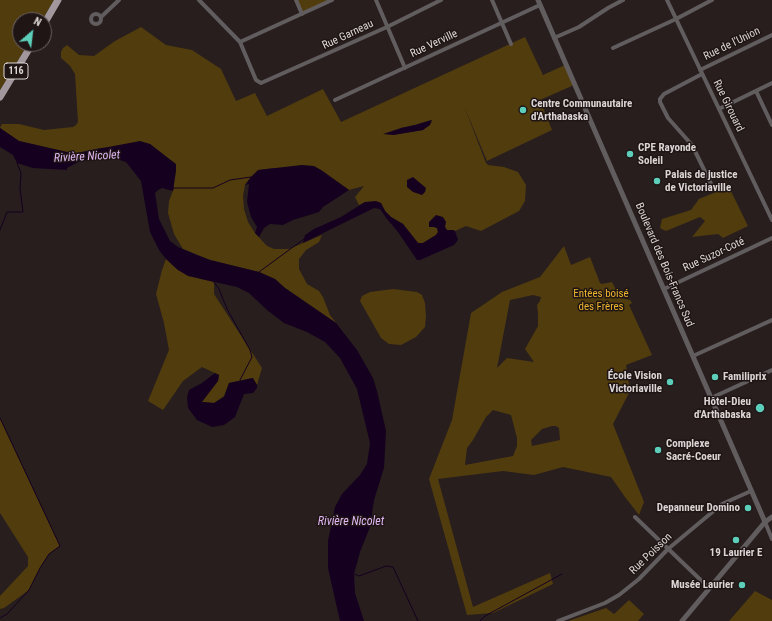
<!DOCTYPE html>
<html>
<head>
<meta charset="utf-8">
<style>
  body { margin:0 }
  #map { position:relative; width:772px; height:621px; overflow:hidden; background:#281e1e; font-family:"Roboto Condensed",sans-serif }
  canvas { display:block }
  .north { position:absolute; left:12px; top:12px; width:40px; height:40px; box-sizing:border-box; background:#1f1515; border:1px solid #6b6262; border-radius:50%; rotate:28deg; font-size:11px; font-weight:700; line-height:16px; text-align:center; color:#dcd5d5 }
  .north::after { content:''; display:block; margin:auto; width:14px; height:18px; background:#5dceb9; clip-path:polygon(50% 0,100% 100%,50% 72%,0 100%) }
</style>
</head>
<body>
<div id="map">
<canvas width="772" height="621"></canvas>
<div class="north">N</div>
</div>
<script>
const c = document.querySelector('canvas').getContext('2d');
c.lineJoin = 'round';
function paint(path, color) {
  c.fillStyle = color;
  c.fill(path, 'evenodd');
}
function shape(rows) {
  const path = new Path2D();
  for (const r of rows) {
    if (r.length === 3) {
      path.moveTo(r[0] + r[2], r[1]);
      path.arc(r[0], r[1], r[2], 0, 2 * Math.PI);
      continue;
    }
    path.moveTo(r[0], r[1]);
    for (let i = 2; i < r.length; i += 2) path.lineTo(r[i], r[i + 1]);
  }
  return path;
}
function stroke(path, color, width, dash) {
  c.strokeStyle = color;
  c.lineWidth = width;
  c.lineCap = dash ? 'butt' : 'round';
  c.setLineDash(dash || []);
  c.stroke(path);
}
function write(font, color, halo, rows, align = 'center') {
  c.font = font + ' "Roboto Condensed",sans-serif';
  c.lineWidth = 3;
  c.setLineDash([]);
  c.textBaseline = 'middle';
  c.strokeStyle = halo;
  c.fillStyle = color;
  for (const [text, x, y, turn = 0] of rows) {
    c.save();
    c.translate(x, y);
    c.rotate((+turn || 0) * Math.PI / 180);
    c.textAlign = isNaN(turn) ? turn : align;
    if (halo) c.strokeText(text, 0, 0);
    c.fillText(text, 0, 0);
    c.restore();
  }
}
paint(shape([
  [0,0,54,0,42,20,20,20,20,44,28,44,0,90],
  [296,0,332,0,302,14],
  [141,27,166,45,192,50,221,69,236,101,255,93,267,116,323,89,341,122,525,37,543,75,565,65,574,85,540,100,552,130,487,161,464,106,486,163,488,165,504,167,518,172,526,185,525,201,519,211,481,231,466,226,455,231,453,230,447,230,445,227,434,227,437,228,438,232,436,235,423,243,418,243,403,224,391,217,385,211,381,203,365,202,359,205,355,197,364,186,349,190,321,170,274,168,259,170,251,177,245,185,243,196,244,209,248,222,255,233,267,246,274,249,289,249,322,235,319,242,306,250,299,259,299,269,307,284,319,291,323,297,330,315,336,323,285,288,275,279,259,272,210,260,183,249,174,234,168,213,169,201,174,188,158,151,150,144,100,148,77,153,67,152,19,141,0,128,2,124,19,124,44,130,73,127,76,125,78,122,75,74,70,66,61,58,61,52,63,48,67,45,79,55,94,56,115,41],
  [431,120,423,130,393,135,401,128,415,125],
  [726,181,748,226,723,238,718,234,692,237,705,221,700,217,666,231,660,228,662,219,691,210,699,199,716,192],
  [564,246,571,265,590,257,600,283,602,284,612,282,620,298,630,300,632,303,629,305,652,355,626,365,630,391,613,424,644,502,639,515,625,497,611,477,563,467,534,475,503,471,438,479,473,607,550,573,553,584,493,613,467,615,429,479,452,420,471,313,502,292,540,277],
  [533,295,541,297,540,301,537,305,538,313,538,326,525,349,534,362,507,358,497,368,510,300],
  [493,410,511,415,517,438,517,446,513,456,465,465,467,448,473,440,486,417],
  [552,426,556,426,559,428,560,440,532,446,531,440,542,429],
  [166,259,178,270,201,279,214,282,214,294,262,368,257,385,252,378,229,383,224,396,214,403,201,402,218,381,219,375,202,367,183,381,163,410,148,401,169,350,164,323,156,294,162,270],
  [393,289,417,292,422,295,425,303,426,316,425,327,416,337,401,345,389,344,381,338,360,301,362,296,370,292],
  [0,418,60,546,49,554,40,568,29,590,4,608,0,609,0,596,28,566,28,557,0,513],
  [755,591,772,600,772,621,729,621],
  [629,600,644,614,638,621,568,621,606,608,614,614]
]), '#513c0d');
paint(shape([
  [432,120,430,125,423,130,393,135,383,134,401,128,415,125],
  [0,128,19,141,67,152,77,153,140,141,150,144,176,164,176,171,173,191,162,188,158,190,155,193,159,219,170,241,178,247,197,255,210,260,259,272,275,279,285,288,336,323,357,350,373,378,377,391,386,431,384,468,374,500,370,527,360,552,354,574,355,593,364,621,340,621,328,568,328,541,335,507,342,494,360,475,367,464,370,443,357,389,340,358,325,342,307,332,284,323,267,310,249,293,237,287,188,276,178,270,166,259,159,250,150,232,141,181,126,162,110,157,80,161,67,168,67,170,33,168,17,163,13,155,0,147],
  [302,165,314,166,321,170,349,190,323,207,319,212,293,220,283,225,270,224,264,228,259,237,255,233,257,227,251,217,247,202,249,184,245,185,251,177,258,170],
  [413,177,426,188,425,192,422,195,413,192,407,187,407,180],
  [376,201,381,203,385,211,391,217,403,224,418,243,423,243,436,235,438,232,437,228,434,227,429,227,429,222,436,215,443,217,446,222,445,227,447,230,453,230,455,231,458,240,454,245,420,260,417,260,398,232,387,219,380,209,374,208,303,243,305,235,314,229,341,217,365,202],
  [215,373,219,375,218,381,202,402,214,403,224,397,229,383,253,378,257,385,257,388,253,393,244,394,235,417,224,425,212,427,197,420,188,408,187,397,189,390,202,383]
]), '#15001f');
stroke(shape([
  [173,188,213,188,230,180,251,177],
  [0,230,7,212,23,212,20,188,21,173,17,163],
  [259,272,304,239],
  [213,281,219,289,227,309,250,350,252,357,240,380],
  [0,418,60,546,49,554,40,568,29,590,7,614,0,618],
  [354,574,359,576,386,566,393,567,418,621],
  [480,621,485,616,562,574]
]), '#15001f', 1);
stroke(shape([
  [199,0,240,42,256,80,261,83,387,27,441,0],
  [296,0,302,14],
  [376,0,405,68],
  [492,0,511,44],
  [667,0,772,220],
  [96,19,5],
  [101,17,119,0],
  [554,38,579,27,608,8,623,0],
  [240,42,332,0],
  [613,48,676,19,712,0],
  [700,70,772,35],
  [702,74,664,94,660,99,660,102,668,118,692,145,712,186],
  [756,91,772,125],
  [335,100,540,5],
  [719,109,772,83],
  [664,289,772,238],
  [693,356,772,320],
  [711,398,772,370],
  [635,517,709,588],
  [765,522,772,539],
  [558,621,605,603,619,595,639,579,668,549,722,504,751,491]
]), '#615c5e', 4);
stroke(shape([
  [538,0,765,522],
  [682,621,765,522,772,517]
]), '#615c5e', 5);
stroke(shape([
  [44,24,58,0],
  [0,97,32,44]
]), '#a1979c', 7);
for (const [x, y, r, color] of [
  [523,110,4,"#5dceb9"],
  [630,154,4,"#5dceb9"],
  [657,181,4,"#5dceb9"],
  [715,377,4,"#5dceb9"],
  [670,382,4,"#5dceb9"],
  [760,408,5,"#5dceb9"],
  [658,450,4,"#5dceb9"],
  [748,508,4,"#5dceb9"],
  [736,540,4,"#5dceb9"],
  [742,585,4,"#5dceb9"]
]) {
  const dot = new Path2D();
  dot.arc(x, y, r, 0, 2 * Math.PI);
  c.fillStyle = color;
  c.fill(dot);
  stroke(dot, '#1f1515', 1.5);
}
for (const [x, y, w] of [
  [16,71,24]
]) {
  const box = new Path2D();
  box.roundRect(x - w / 2, y - 8, w, 16, 3);
  c.fillStyle = '#1f1515';
  c.fill(box);
  stroke(box, '#dcd5d5', 1);
}
write('bold 10px', '#dcd5d5', null, [
  ["116",16,71]
]);
write('11px', '#dcd5d5', '#1f1515', [
  ["Rue Garneau",348,35,-25],
  ["Rue Verville",434,44,-25],
  ["Rue de l'Union",732,44,-26],
  ["Rue Girouard",728,106,64],
  ["Rue Suzor-Coté",714,255,-25],
  ["Boulevard des Bois-Francs Sud",664,265,67],
  ["Rue Poisson",651,554,-44]
]);
write('bold 11px', '#dcd5d5', '#1f1515', [
  ["Centre Communautaire",531,104],
  ["d'Arthabaska",531,117],
  ["CPE Rayonde",638,148],
  ["Soleil",638,161],
  ["Palais de justice",665,175],
  ["de Victoriaville",665,188],
  ["École Vision",662,376,"right"],
  ["Victoriaville",662,389,"right"],
  ["Familiprix",723,377],
  ["Hôtel-Dieu",751,402,"right"],
  ["d'Arthabaska",751,415,"right"],
  ["Complexe",666,444],
  ["Sacré-Coeur",666,457],
  ["Depanneur Domino",740,508,"right"],
  ["19 Laurier E",736,553,"center"],
  ["Musée Laurier",734,585,"right"]
], 'left');
write('11px', '#edb42e', '#1f1515', [
  ["Entées boisé",601,294],
  ["des Frères",601,307]
]);
write('italic 12px', '#e0b7f3', '#1f1515', [
  ["Rivière Nicolet",87,157,-3],
  ["Rivière Nicolet",351,522]
]);
</script>
</body>
</html>
